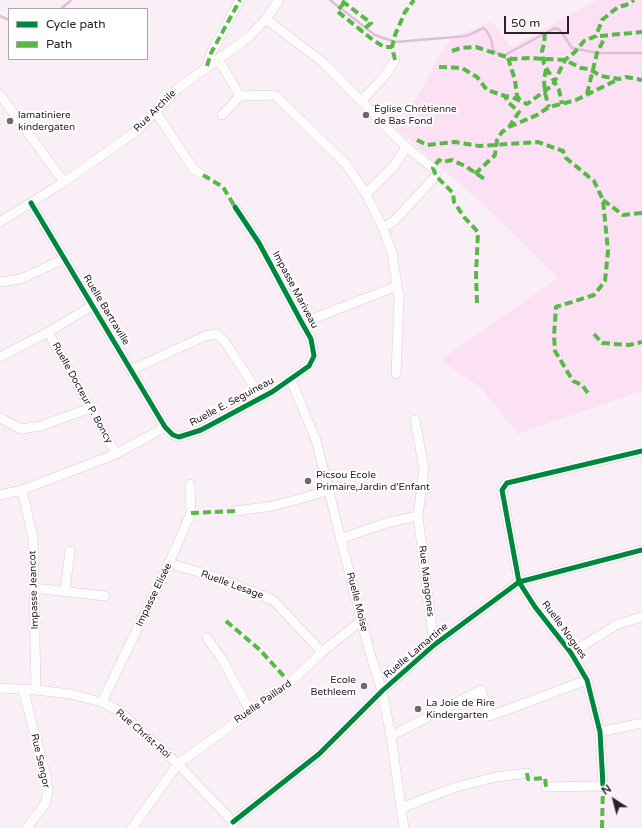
<!DOCTYPE html>
<html>
<head>
<meta charset="utf-8">
<style>
  body { margin:0 }
  #map { position:relative; width:642px; height:828px; overflow:hidden; background:#faeff7; font-family:"Varela Round",sans-serif }
  canvas { display:block }
  .legend { position:absolute; left:8px; top:8px; width:140px; height:52px; box-sizing:border-box; background:#fff; border:1px solid #aaa6a9; margin:0; padding:5px 7px; list-style:none; font-size:12px; color:#2b2029 }
  .legend li { display:flex; align-items:center; gap:8px; height:20px }
  .legend b { width:20px; border:1px solid #aaa6a9 }
  .north { position:absolute; left:594px; top:780px; width:40px; height:40px; -webkit-text-stroke:3px #fff; paint-order:stroke; rotate:324deg; font-size:11px; font-weight:700; line-height:16px; text-align:center; color:#2b2029 }
  .north::after { content:''; display:block; margin:auto; width:14px; height:18px; background:#2b2029; clip-path:polygon(50% 0,100% 100%,50% 72%,0 100%) }
  .scale { position:absolute; left:504px; top:16px; width:65px; height:18px; box-sizing:border-box; border:2px solid #2b2029; border-top:0; padding-left:5px; font-size:12px; line-height:14px; white-space:nowrap; color:#2b2029; -webkit-text-stroke:3px #fff; paint-order:stroke }
</style>
</head>
<body>
<div id="map">
<canvas width="642" height="828"></canvas>
<ul class="legend">
<li><b style="height:5px;background:#00873e"></b>Cycle path</li>
<li><b style="height:5px;background:#58b947"></b>Path</li>
</ul>
<div class="north">N</div>
<div class="scale">50 m</div>
</div>
<script>
const c = document.querySelector('canvas').getContext('2d');
c.lineJoin = 'round';
function paint(path, color) {
  c.fillStyle = color;
  c.fill(path, 'evenodd');
}
function shape(rows) {
  const path = new Path2D();
  for (const r of rows) {
    path.moveTo(r[0], r[1]);
    for (let i = 2; i < r.length; i += 2) path.lineTo(r[i], r[i + 1]);
  }
  return path;
}
function stroke(path, color, width, dash) {
  c.strokeStyle = color;
  c.lineWidth = width;
  c.lineCap = dash ? 'butt' : 'round';
  c.setLineDash(dash || []);
  c.stroke(path);
}
function write(font, color, halo, rows, align = 'center') {
  c.font = font + ' "Varela Round",sans-serif';
  c.lineWidth = 4;
  c.setLineDash([]);
  c.textBaseline = 'middle';
  c.strokeStyle = halo;
  c.fillStyle = color;
  for (const [text, x, y, turn = 0] of rows) {
    c.save();
    c.translate(x, y);
    c.rotate((+turn || 0) * Math.PI / 180);
    c.textAlign = isNaN(turn) ? turn : align;
    if (halo) c.strokeText(text, 0, 0);
    c.fillText(text, 0, 0);
    c.restore();
  }
}
paint(shape([
  [596,0,642,0,642,391,518,434,480,387,440,360,558,278,485,206,398,130,425,83,437,58,452,38,492,21,511,47]
]), '#fce1f5');
stroke(shape([
  [330,0,375,35,395,42,467,36,483,28,486,30,491,39,493,50,496,53,505,55,555,28,560,30,572,48,597,53,642,53],
  [61,9,71,0],
  [0,16,9,20]
]), '#dfbfd8', 2.5);
const minor = shape([
  [266,19,325,64,406,147,433,168],
  [218,59,240,96,275,95,346,164,366,194,383,228,392,253,397,286,302,323],
  [207,66,211,53,240,0],
  [0,95,64,182],
  [362,100,383,78,395,60],
  [155,111,194,170,203,175],
  [222,115,240,96],
  [366,194,394,166,406,147],
  [31,203,165,427,173,435,179,437,201,430,272,392,309,366,314,356,311,339,302,323,259,243,235,207],
  [0,222,64,182,138,130,177,89,249,37,266,19,279,0],
  [383,228,394,221,436,176],
  [0,282,21,279,66,258],
  [48,332,116,454],
  [0,357,48,332,92,306],
  [131,370,205,336,217,334,225,342,262,398],
  [396,374,399,298,397,286],
  [291,380,316,440,369,650,382,691,391,736,404,828],
  [0,418,21,429,41,426,90,408],
  [415,420,424,469,418,516,434,645],
  [22,490,33,538,36,690],
  [0,495,22,490,116,454,165,427],
  [236,511,273,506,328,491],
  [340,539,386,523,418,516],
  [169,563,218,578,273,600,322,652],
  [34,588,105,596],
  [65,591,70,551],
  [207,638,222,659,250,711],
  [571,653,618,624,642,617],
  [0,688,36,690,70,694,102,702,119,711,178,764,233,822,233,827],
  [23,689,46,777,48,791,45,804,27,828],
  [102,702,169,563,191,513,190,484],
  [600,732,642,723],
  [391,736,481,690,490,716,587,680],
  [546,787,603,786,600,732,587,680,571,653,535,607,519,582,502,490,507,483,642,451],
  [401,808,453,788,496,777,527,773],
  [233,822,319,754,382,691,434,645,519,582,642,550],
  [132,828,178,764,290,683,322,652,362,620]
]);
stroke(minor, '#d7cdd5', 10);
stroke(minor, '#fefdfe', 9);
stroke(shape([
  [342,1,371,23,361,32],
  [344,3,337,11,373,40,384,47,392,47],
  [545,33,544,44,542,51,544,64,559,90,562,104],
  [600,36,642,32],
  [452,51,461,48,476,47,512,59,530,58,565,60,581,68,589,69,601,76,619,79,626,77,642,80],
  [508,58,515,80,517,96,521,101],
  [395,60,392,47,395,35,405,12,414,0],
  [207,66,211,53,240,0],
  [439,67,462,68,477,77,487,90,505,96,512,97,527,104,553,85,565,60,575,52,584,41,596,36,602,20,618,7,626,5,634,0],
  [546,69,544,80,545,93,549,107],
  [587,94,597,53,605,37],
  [509,127,537,115,549,107,576,100,619,79],
  [417,140,427,145,455,142,479,146,538,142,563,151,566,158,594,181,603,200,608,251,605,281,594,295,556,307,554,336,555,351,573,381,582,385,590,396],
  [475,174,495,155,497,140,502,132,509,127,519,112,508,102,505,96],
  [203,175,223,187,235,207],
  [603,200,623,215,642,213],
  [477,303,476,274,478,232,464,217,454,202,453,193,436,176,433,168,439,160,443,162,452,160,465,166,486,180],
  [594,334,602,343,629,345,642,342],
  [191,513,236,511],
  [226,621,260,650,290,683],
  [527,773,528,779,545,778,546,787],
  [602,828,603,786]
]), '#58b947', 4, [8, 4]);
stroke(shape([
  [31,203,165,427,173,435,179,437,201,430,272,392,309,366,314,356,311,339,302,323,259,243,235,207],
  [603,786,600,732,587,680,571,653,535,607,519,582,502,490,507,483,642,451],
  [233,822,319,754,382,691,434,645,519,582,642,550]
]), '#00873e', 5);
for (const [x, y, r, color] of [
  [366,115,4,"#736871"],
  [10,121,4,"#736871"],
  [308,481,4,"#736871"],
  [364,686,4,"#736871"],
  [418,709,4,"#736871"]
]) {
  const dot = new Path2D();
  dot.arc(x, y, r, 0, 2 * Math.PI);
  c.fillStyle = color;
  c.fill(dot);
  stroke(dot, '#fff', 1.5);
}
write('10px', '#2b2029', '#fff', [
  ["Église Chrétienne",374,109],
  ["de Bas Fond",374,121],
  ["lamatiniere",18,115],
  ["kindergaten",18,127],
  ["Picsou Ecole",316,475],
  ["Primaire,Jardin d'Enfant",316,487],
  ["Ecole",356,680,"right"],
  ["Bethleem",356,692,"right"],
  ["La Joie de Rire",426,703],
  ["Kindergarten",426,715]
], 'left');
write('10px', '#2b2029', '#fff', [
  ["Rue Archile",155,111,-45],
  ["Impasse Mariveau",295,290,62],
  ["Ruelle Bartraville",106,310,59],
  ["Ruelle Docteur P. Boncy",82,393,61],
  ["Ruelle E. Seguineau",232,402,-28],
  ["Rue Mangones",426,581,83],
  ["Ruelle Lesage",232,585,20],
  ["Impasse Jeancot",34,590,-92],
  ["Impasse Elisée",154,595,-64],
  ["Ruelle Moïse",357,602,76],
  ["Ruelle Nogues",564,630,54],
  ["Ruelle Lamartine",416,651,-40],
  ["Ruelle Paillard",263,702,-35],
  ["Rue Christ-Roi",143,734,41],
  ["Rue Sengor",40,761,77]
]);
</script>
</body>
</html>
